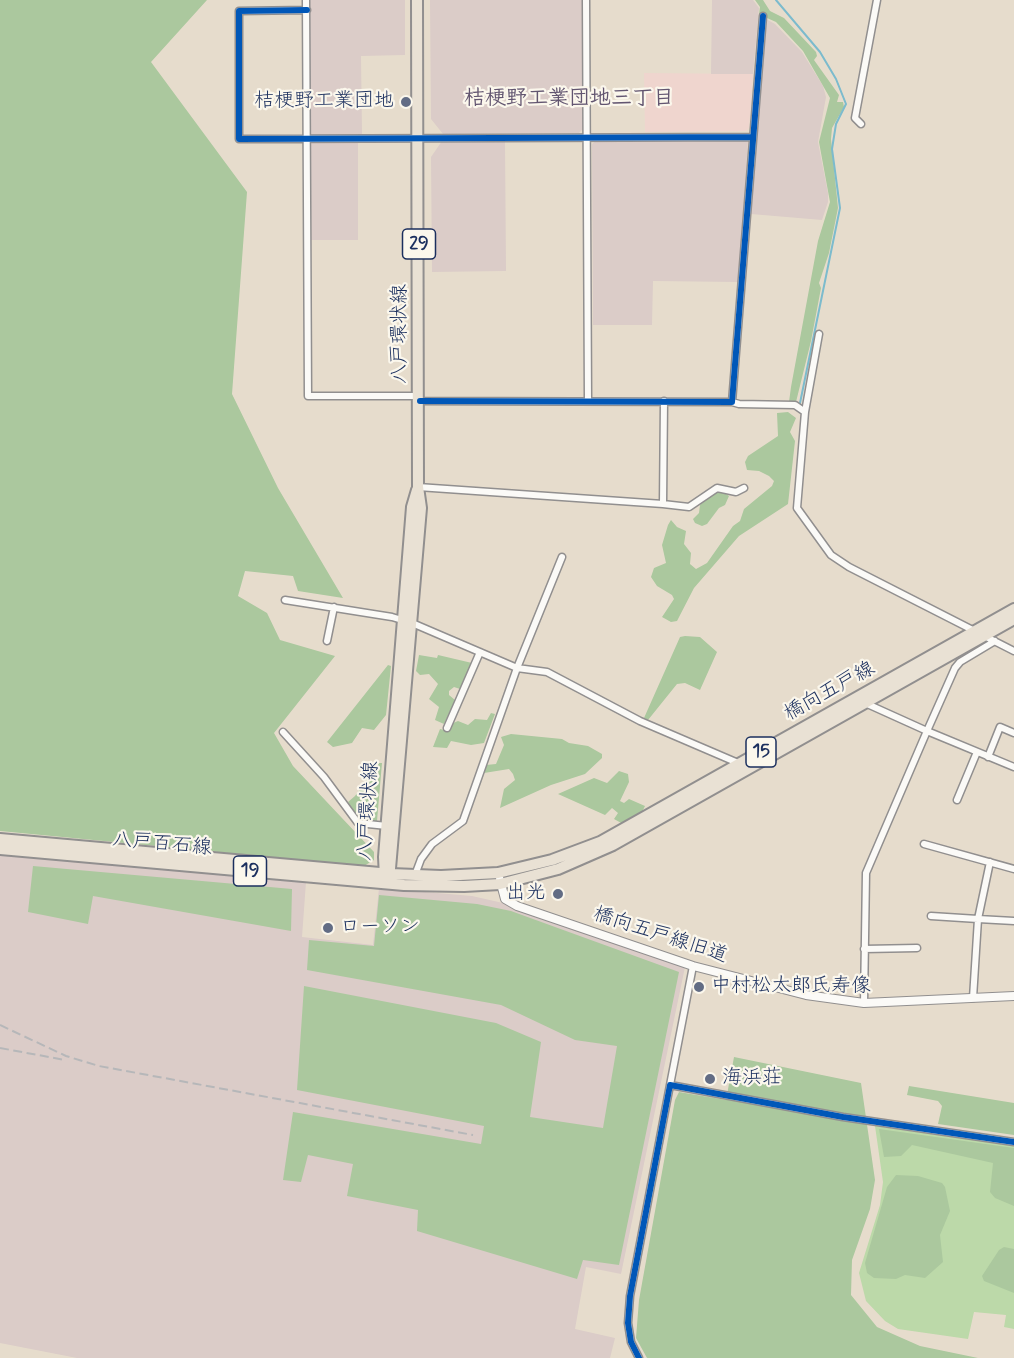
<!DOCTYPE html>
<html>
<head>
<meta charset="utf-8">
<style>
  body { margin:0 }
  canvas { display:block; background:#e6dccc }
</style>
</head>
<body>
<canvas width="1014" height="1358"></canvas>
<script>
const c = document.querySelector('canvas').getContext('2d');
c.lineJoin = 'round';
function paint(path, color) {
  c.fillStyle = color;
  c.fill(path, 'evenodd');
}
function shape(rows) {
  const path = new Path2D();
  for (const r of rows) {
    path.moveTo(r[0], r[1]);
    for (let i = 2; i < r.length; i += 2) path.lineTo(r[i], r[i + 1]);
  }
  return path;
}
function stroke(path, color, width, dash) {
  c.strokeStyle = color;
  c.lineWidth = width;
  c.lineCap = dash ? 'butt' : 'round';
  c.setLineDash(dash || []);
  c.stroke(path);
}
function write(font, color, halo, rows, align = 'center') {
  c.font = font + ' Mynerve,"Klee One",sans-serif';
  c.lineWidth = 4.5;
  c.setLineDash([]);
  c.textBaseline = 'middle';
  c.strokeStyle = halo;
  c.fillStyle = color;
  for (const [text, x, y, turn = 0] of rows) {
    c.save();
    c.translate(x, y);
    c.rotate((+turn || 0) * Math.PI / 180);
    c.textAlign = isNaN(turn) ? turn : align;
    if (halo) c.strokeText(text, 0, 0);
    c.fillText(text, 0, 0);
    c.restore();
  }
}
paint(shape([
  [644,73,753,74,749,128,746,131,645,132]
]), '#efd5ce');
paint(shape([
  [310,0,405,0,405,55,361,56,362,134,358,135,358,240,310,240],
  [430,0,582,0,583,129,579,133,443,134,431,119],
  [712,0,753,0,759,8,753,74,711,74],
  [766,19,775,24,802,52,823,86,826,97,818,142,828,193,828,202,822,220,751,214],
  [597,140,744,140,748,142,738,282,653,281,652,325,593,325,592,144],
  [442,141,505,141,506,271,432,272,431,157],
  [0,855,306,882,302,937,373,945,379,888,472,896,503,903,685,967,621,1274,586,1267,575,1329,615,1338,610,1358,77,1358,0,1343]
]), '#dbccc8');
paint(shape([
  [875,1126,1014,1146,1014,1329,1004,1327,1006,1315,974,1312,968,1339,898,1329,885,1321,866,1301,859,1273,880,1205,883,1182]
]), '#bcd9a9');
paint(shape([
  [0,0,207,0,151,62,247,192,232,394,278,488,343,598,298,591,293,576,245,571,238,596,267,613,280,640,335,656,274,733,293,766,374,852,374,860,364,866,0,831],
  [755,0,763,0,770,11,784,18,816,52,817,56,814,60,839,95,837,102,843,102,844,107,832,128,831,139,838,208,829,253,819,283,821,288,811,341,796,402,789,402,791,387,818,241,830,202,819,142,830,98,803,51,776,22,767,18,766,15,759,14,760,7],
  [788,412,796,418,790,432,795,441,788,504,739,536,694,588,677,621,671,622,662,617,674,599,672,595,657,586,651,577,654,568,666,563,662,545,668,525,671,520,677,527,686,531,684,544,691,553,690,564,696,569,707,563,733,526,740,521,744,509,772,486,774,481,769,476,759,471,747,470,745,462,748,456,778,436,777,413],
  [720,490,729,496,725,505,719,508,707,524,702,526,695,523,693,519,699,513,700,505,708,496],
  [685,636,700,637,717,652,700,690,685,683,677,684,648,720,644,718,680,637],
  [419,655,437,658,438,655,472,663,460,689,454,687,449,691,449,695,455,700,444,724,435,720,439,707,429,699,438,684,429,674,420,675,416,671],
  [388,665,391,666,386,715,374,730,362,728,352,743,333,747,327,742],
  [491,713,495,714,484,743,471,745,451,741,447,748,433,747,440,729,448,731,451,724,458,721,468,725,475,719,487,720],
  [511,734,562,739,569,743,588,746,602,754,602,758,585,774,551,785,500,808,504,789,515,780,513,774,509,769,484,773,486,765,496,764,504,745,501,737],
  [378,763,382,763,377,821,360,821,348,802,355,796],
  [619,771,628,774,629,782,620,801,624,803,629,799,645,806,642,812,623,824,614,819,618,813,612,808,605,815,558,794,594,778,607,783],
  [33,866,292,889,291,931,93,896,88,924,28,912],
  [379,895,477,904,511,911,679,972,619,1265,583,1260,577,1279,417,1231,418,1210,347,1196,353,1164,308,1155,301,1182,283,1180,293,1112,481,1144,484,1126,297,1090,304,986,496,1023,541,1042,530,1117,603,1128,617,1046,575,1040,501,1005,307,970,309,940,374,946],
  [734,1057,861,1083,875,1180,870,1209,852,1260,851,1295,877,1327,920,1346,978,1358,647,1358,636,1338,639,1300,675,1100,679,1092,726,1100],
  [909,1086,1014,1103,1014,1135,938,1124,942,1106,938,1101,907,1095],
  [879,1129,1014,1148,1014,1206,995,1198,990,1192,993,1163,912,1145,901,1156,884,1157],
  [896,1175,918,1176,942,1183,945,1187,950,1211,940,1235,943,1262,925,1278,905,1275,896,1279,874,1278,867,1273,865,1263,887,1187],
  [1004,1247,1014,1249,1014,1293,984,1281,982,1276,999,1250]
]), '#abc89e');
stroke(shape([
  [776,0,820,52,836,79,846,104,836,124,832,149,840,208,800,403]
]), '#7cbbcd', 2);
const minor = shape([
  [306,0,308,396,419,396],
  [586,0,588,400],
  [307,10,239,11,239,139,752,137],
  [861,124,855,118,877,0],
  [420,401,732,402,763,16],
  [732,402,739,404,795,405,805,412,797,508,831,555,849,567,1014,651],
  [805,412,819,334],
  [418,487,663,504,664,401],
  [663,504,689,507,717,488,736,492,744,488],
  [285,600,392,617,412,623,517,668,547,672,640,721,738,763],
  [327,641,334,607],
  [865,703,927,731,955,668,960,662,995,641],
  [447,728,480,652],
  [283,732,324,777,358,823,387,826],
  [988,757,1000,727,1014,733],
  [957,800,977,752],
  [924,844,1014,869],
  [990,862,978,919,1014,921],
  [415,875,421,859,432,844,463,821,517,668,562,557],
  [931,916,978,919,973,998],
  [864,949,917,948],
  [864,1003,866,873,927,731,1014,767],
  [670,1085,693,966],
  [639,1358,631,1342,628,1323,630,1296,670,1085,843,1117,1014,1142]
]);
const tertiary = shape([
  [500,880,505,899,517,906,693,966,806,995,864,1003,1014,996]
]);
const primary = shape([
  [0,839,391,874,441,876,498,873,552,860,600,842,1014,609],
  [0,849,404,885,464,886,500,884,558,869,613,845,1014,619],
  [385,877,384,857,412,507,417,490],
  [389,880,421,508,418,487,417,0]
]);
stroke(minor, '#918f8f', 9);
stroke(tertiary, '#918f8f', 10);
stroke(primary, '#918f8f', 14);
stroke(minor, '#fbfaf7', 6);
stroke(tertiary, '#fbfaf7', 8);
stroke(primary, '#e9e1d4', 10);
stroke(shape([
  [0,1025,66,1056,99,1066,473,1135],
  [0,1048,65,1060]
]), '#b6b7b9', 2, [9, 4.5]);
stroke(shape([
  [307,10,239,11,239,139,752,137],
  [420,401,732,402,763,16],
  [639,1358,631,1342,628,1323,630,1296,670,1085,843,1117,1014,1142]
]), '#0057b8', 6);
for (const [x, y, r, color] of [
  [406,102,6,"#626c84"],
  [558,894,6,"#626c84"],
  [328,928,6,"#626c84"],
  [699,987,6,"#626c84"],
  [710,1079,6,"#626c84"]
]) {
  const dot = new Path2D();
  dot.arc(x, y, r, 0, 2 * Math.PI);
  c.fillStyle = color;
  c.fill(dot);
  stroke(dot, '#fbf7ec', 2);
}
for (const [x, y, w] of [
  [419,244,33],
  [761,752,30],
  [250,871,33]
]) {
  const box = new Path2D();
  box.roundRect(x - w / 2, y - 15, w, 30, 4.5);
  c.fillStyle = '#fbf7ec';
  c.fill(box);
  stroke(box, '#1b2f5e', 1.5);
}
write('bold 18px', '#1b2f5e', null, [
  ["29",419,244],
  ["15",761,752],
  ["19",250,871]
]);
write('20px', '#1b2f5e', '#fbf7ec', [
  ["桔梗野工業団地",394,102,"right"],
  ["出光",546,894,"right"],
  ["ローソン",340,928],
  ["中村松太郎氏寿像",711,987],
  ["海浜荘",722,1079]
], 'left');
write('20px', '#1b2f5e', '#fbf7ec', [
  ["八戸環状線",401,334,-90],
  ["橋向五戸線",830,692,-29],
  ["八戸環状線",369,811,-86],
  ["八戸百石線",162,845,5],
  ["橋向五戸線旧道",660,936,18]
]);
write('bold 21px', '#625570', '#fbf7ec', [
  ["桔梗野工業団地三丁目",569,100]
]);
</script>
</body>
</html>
